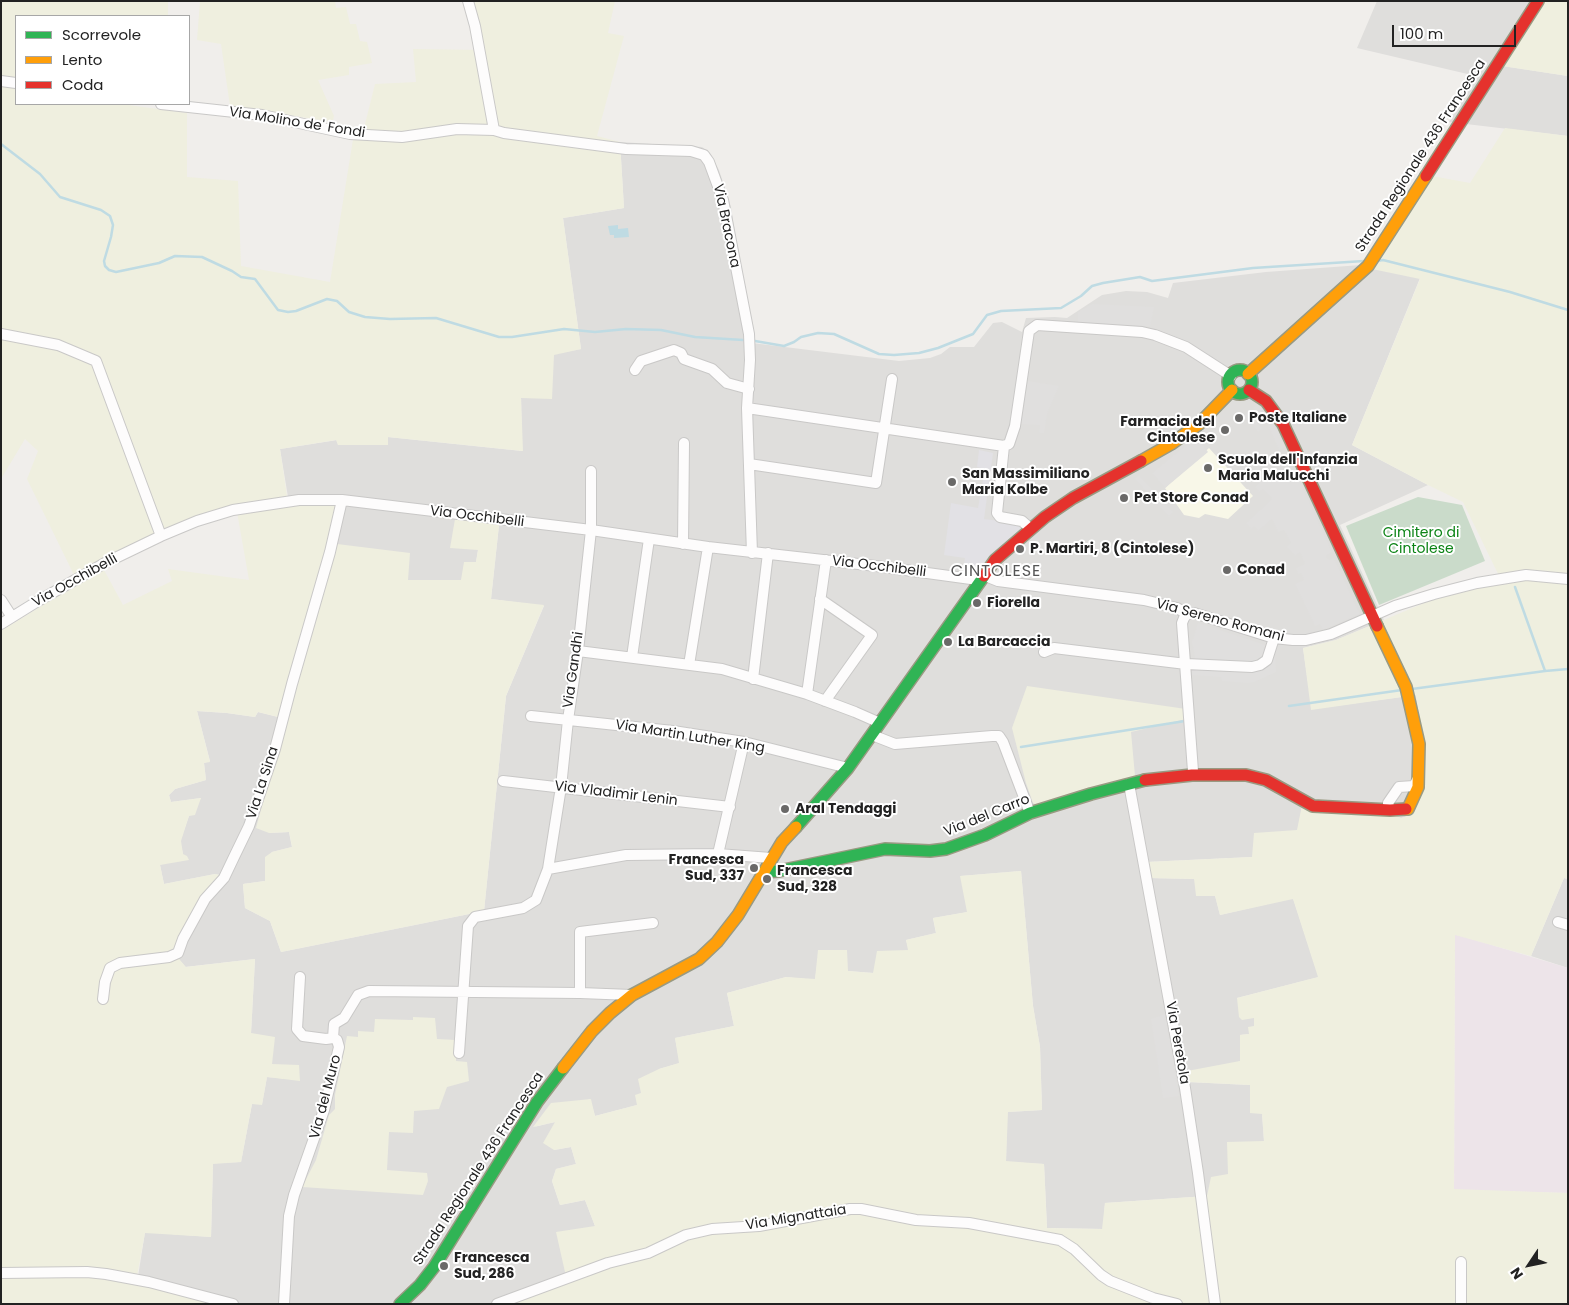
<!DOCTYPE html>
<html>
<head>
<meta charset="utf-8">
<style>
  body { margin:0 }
  #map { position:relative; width:1569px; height:1305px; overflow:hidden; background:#f0eeeb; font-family:Poppins,sans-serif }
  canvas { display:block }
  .frame { position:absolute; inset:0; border:2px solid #222; pointer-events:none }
  .legend { position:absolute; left:15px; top:15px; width:175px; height:90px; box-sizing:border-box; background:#fff; border:1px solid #a7a7a7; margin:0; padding:6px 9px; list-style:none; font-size:15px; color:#222 }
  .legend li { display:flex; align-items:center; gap:10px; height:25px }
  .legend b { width:25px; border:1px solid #a7a7a7 }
  .north { position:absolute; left:1504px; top:1240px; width:50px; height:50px; -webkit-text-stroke:4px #fff; paint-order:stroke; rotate:236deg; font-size:14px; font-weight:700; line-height:20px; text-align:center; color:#222 }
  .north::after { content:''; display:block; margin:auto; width:18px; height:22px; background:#222; clip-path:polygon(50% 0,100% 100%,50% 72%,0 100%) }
  .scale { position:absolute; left:1392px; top:25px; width:124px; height:22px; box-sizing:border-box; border:2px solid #222; border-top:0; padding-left:6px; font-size:15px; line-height:18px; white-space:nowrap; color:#222; -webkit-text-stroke:4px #fff; paint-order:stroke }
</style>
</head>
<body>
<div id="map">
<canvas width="1569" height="1305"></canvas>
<div class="frame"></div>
<ul class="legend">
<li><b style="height:6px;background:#30b455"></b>Scorrevole</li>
<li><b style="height:6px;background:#ff9f0a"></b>Lento</li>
<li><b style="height:6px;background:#e5322d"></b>Coda</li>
</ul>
<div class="north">N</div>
<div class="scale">100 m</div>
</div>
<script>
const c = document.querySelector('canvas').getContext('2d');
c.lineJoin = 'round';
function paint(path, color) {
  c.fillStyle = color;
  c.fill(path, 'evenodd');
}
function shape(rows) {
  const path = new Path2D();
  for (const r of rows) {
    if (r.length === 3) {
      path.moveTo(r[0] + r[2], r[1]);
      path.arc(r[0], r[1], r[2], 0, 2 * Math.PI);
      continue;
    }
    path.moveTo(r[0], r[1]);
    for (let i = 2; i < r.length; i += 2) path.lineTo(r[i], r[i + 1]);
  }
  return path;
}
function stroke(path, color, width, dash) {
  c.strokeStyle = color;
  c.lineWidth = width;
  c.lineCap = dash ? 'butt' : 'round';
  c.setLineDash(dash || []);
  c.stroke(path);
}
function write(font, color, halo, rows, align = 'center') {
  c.font = font + ' Poppins,sans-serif';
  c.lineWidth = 4;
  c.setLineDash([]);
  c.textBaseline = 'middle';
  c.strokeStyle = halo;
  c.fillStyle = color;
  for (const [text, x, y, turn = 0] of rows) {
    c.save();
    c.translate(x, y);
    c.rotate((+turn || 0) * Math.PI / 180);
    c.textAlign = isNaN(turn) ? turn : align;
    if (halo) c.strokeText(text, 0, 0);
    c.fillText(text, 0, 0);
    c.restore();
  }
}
paint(shape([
  [1377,1,1545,1,1503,66,1568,76,1568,136,1449,122,1476,76,1357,48],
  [620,142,702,147,710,153,719,170,731,207,752,343,899,361,930,358,941,354,950,347,974,347,993,323,1002,322,1022,332,1026,318,1055,317,1067,318,1102,295,1126,291,1147,292,1168,298,1173,283,1266,272,1361,265,1420,278,1352,445,1428,485,1340,525,1384,620,1336,640,1303,648,1312,709,1416,695,1424,747,1425,787,1412,815,1401,818,1392,815,1297,830,1252,857,1147,862,1150,878,1194,879,1215,895,1220,915,1293,898,1319,977,1237,998,1254,1018,1254,1026,1249,1034,1240,1035,1240,1061,1189,1082,1250,1085,1250,1112,1262,1113,1264,1141,1207,1196,1105,1203,1103,1229,1047,1228,1044,1164,1006,1162,1007,1112,1042,1110,1040,1047,1033,1006,1021,871,961,876,968,912,933,918,936,933,906,940,909,950,873,973,848,971,819,950,815,980,786,977,727,993,734,1026,675,1038,680,1063,659,1069,641,1093,637,1105,595,1116,590,1099,534,1127,555,1122,554,1150,571,1147,576,1164,556,1169,552,1181,560,1205,585,1200,595,1226,567,1281,508,1304,212,1304,137,1283,145,1232,211,1237,213,1163,241,1162,252,1104,262,1104,267,1077,300,1080,272,1064,251,1033,255,959,185,967,173,952,219,875,215,874,164,884,160,865,183,854,180,841,189,816,201,798,171,802,169,795,175,789,206,780,204,763,210,761,197,711,227,713,255,717,258,712,286,719,269,833,289,832,292,847,272,852,265,881,243,884,245,908,270,921,281,952,484,911,506,696,544,606,491,599,499,525,478,550,476,562,461,580,408,580,329,543,289,503,280,449,337,440,338,445,388,445,388,437,522,451,521,397,554,354,581,349,563,218,624,208],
  [1564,878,1568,879,1568,968,1531,956]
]), '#dfdedc');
paint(shape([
  [1455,934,1568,968,1568,1193,1454,1190]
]), '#ede4e9');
paint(shape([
  [1209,448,1253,496,1228,519,1205,514,1199,518,1184,515,1165,488]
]), '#f8f7e8');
paint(shape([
  [1,1,168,1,168,16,16,16,16,104,121,104,187,113,187,177,238,181,241,266,330,282,355,127,364,128,375,84,416,82,413,49,484,50,471,1,615,1,608,33,624,36,597,136,620,142,624,208,563,218,581,349,554,355,552,399,521,398,523,451,388,437,388,445,338,445,336,440,280,449,287,496,221,509,140,540,74,575,27,479,38,451,25,439,1,479],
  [200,1,335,1,336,8,346,7,350,24,356,24,360,41,367,42,372,63,349,67,349,75,318,80,334,116,333,120,327,121,230,106,221,44,197,40],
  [1545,1,1568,1,1568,76,1502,66],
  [1505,128,1568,136,1568,879,1564,878,1531,956,1455,935,1454,1189,1568,1193,1568,1304,508,1304,567,1281,556,1232,595,1226,585,1200,560,1205,552,1181,556,1169,576,1164,571,1147,554,1150,543,1143,555,1122,533,1127,551,1103,591,1099,595,1116,637,1105,635,1095,641,1093,638,1079,659,1069,679,1063,675,1038,734,1026,727,993,786,977,815,979,818,950,847,950,848,971,873,973,877,951,908,950,906,940,936,933,933,918,967,912,960,876,1021,871,1033,1006,1040,1047,1042,1110,1008,1112,1006,1161,1044,1164,1047,1228,1102,1229,1105,1203,1207,1196,1211,1177,1228,1174,1227,1142,1264,1141,1262,1114,1250,1113,1250,1085,1188,1082,1187,1071,1240,1061,1240,1035,1249,1034,1248,1027,1254,1026,1254,1018,1242,1020,1239,1017,1237,998,1318,977,1293,899,1220,915,1215,896,1196,896,1194,879,1149,878,1146,862,1252,857,1254,833,1297,830,1302,805,1392,815,1401,818,1412,815,1425,787,1424,747,1416,695,1311,710,1303,648,1336,640,1429,601,1502,582,1463,502,1428,485,1352,445,1420,279,1372,269,1432,176,1470,183],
  [289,503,335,503,338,509,329,543,410,553,408,580,461,580,464,562,476,562,478,550,450,548,455,519,499,525,491,599,544,605,506,696,484,911,281,952,270,921,245,908,243,884,265,881,265,857,272,852,292,847,289,832,269,833,256,828,286,719,258,712,255,717,227,713,197,711,210,762,204,763,206,780,175,789,169,795,171,802,201,798,195,815,189,816,181,841,183,854,187,856,189,860,160,865,164,884,215,874,220,875,173,952,186,967,255,959,251,1033,275,1037,272,1064,299,1065,300,1081,267,1077,262,1105,252,1104,241,1162,213,1164,211,1237,145,1233,137,1276,1,1270,1,631,103,568,123,605,172,581,168,569,249,580,237,512],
  [1027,686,1186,709,1186,719,1131,732,1135,776,1037,805,1033,803,1026,783,1012,728],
  [413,1017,435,1018,437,1039,456,1040,456,1061,467,1062,469,1081,447,1087,439,1109,414,1111,413,1133,389,1132,387,1170,427,1173,428,1181,423,1195,302,1187,316,1160,329,1115,335,1109,335,1095,347,1036,358,1037,358,1031,374,1032,375,1019,413,1020],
  [1,1276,98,1276,137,1283,212,1304,1,1304]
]), '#efefdf');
paint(shape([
  [1418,497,1462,505,1485,561,1379,605,1346,526]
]), '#cadbca');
paint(shape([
  [1092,304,1154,307,1150,327,1078,323,1078,312],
  [1028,381,1059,386,1047,414,1044,433,1039,433,1040,425,1021,424],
  [1257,404,1272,419,1268,423,1253,408],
  [1248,412,1262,428,1258,432,1243,416],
  [1274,422,1285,447,1279,450,1268,425],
  [1196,437,1208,452,1165,488,1152,473],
  [1272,453,1281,463,1287,458,1292,462,1283,470,1287,475,1295,470,1332,552,1326,556,1329,560,1334,558,1359,612,1359,614,1323,630,1320,624,1315,626,1295,584,1304,580,1301,573,1298,574,1296,568,1305,564,1300,552,1295,556,1287,547,1291,543,1284,530,1278,532,1272,519,1258,531,1254,526,1251,529,1246,523,1272,499,1263,489,1259,492,1255,487,1260,482,1254,476,1248,479,1238,469,1244,466,1251,472],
  [1139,475,1173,512,1169,517,1135,479],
  [1027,542,1030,546,1016,557,1013,553],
  [1198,623,1265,645,1263,650,1275,653,1276,672,1254,682,1248,683,1222,681,1221,677,1192,675,1191,660,1195,657,1192,642],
  [1165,1014,1179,1096,1163,1098,1151,1019]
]), '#e0dfde');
paint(shape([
  [979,450,993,453,984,519,1015,523,1024,527,977,574,974,575,963,574,965,558,944,555,951,503,978,508,985,469,977,467]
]), '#e2e1e5');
paint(shape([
  [618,225,618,229,628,228,629,237,614,238,614,235,610,235,608,226]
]), '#bfdbe3');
stroke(shape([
  [1,144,40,174,60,197,101,210,110,216,113,225,111,237,104,261,105,266,109,270,116,272,159,263,175,256,202,257,232,271,241,277,255,279,278,310,288,312,296,311,327,299,337,301,349,312,365,317,390,319,436,318,499,337,512,337,564,329,595,332,626,329,661,330,695,337,743,340],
  [1377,261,1383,260,1510,292,1568,310],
  [755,341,784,346,794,342,801,337,818,333,834,334,879,354,894,355,919,353,938,348,973,334,987,315,1001,311,1061,308,1081,296,1092,286,1103,283,1140,277,1152,281,1253,268,1364,261],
  [1515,587,1545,671,1568,669],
  [1412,689,1545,671],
  [1289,706,1402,690],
  [1021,747,1185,721]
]), '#bfdbe3', 2.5);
const street = shape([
  [468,1,475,26,494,130,504,133,626,149,691,151,704,155,709,162,723,200,749,334,750,360,747,408,752,553],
  [1,81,16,83],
  [161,104,262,115,350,134,402,137,457,129,494,130],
  [1,334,58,345,96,361,161,536],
  [635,370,641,361,674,350,681,353,684,359,712,369,727,383,749,389],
  [747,408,1004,446,1009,444,1015,426,1029,331,1037,325,1142,332,1155,335,1186,347,1231,376],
  [1004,446,997,513,1000,517,1022,521,1031,529],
  [749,464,876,483,892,379],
  [683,544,684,443],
  [983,575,998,581,1144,600,1177,608,1187,614,1194,613,1274,638,1293,640,1306,640,1331,634,1395,606,1434,594,1477,583,1526,575,1568,579],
  [820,599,872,635,825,701],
  [1,600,12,617],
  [1187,614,1184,618,1182,623,1193,771,1192,775],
  [1,624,38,601,105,563,161,536,197,521,233,510,299,500,342,500,591,530,708,547,876,566,971,579,979,581],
  [578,651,722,669,807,694,855,712,880,723],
  [1044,652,1054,648,1186,664,1252,667,1260,665,1267,660,1274,638],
  [632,657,649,539],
  [689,665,708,547],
  [753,679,768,553],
  [807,694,826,560],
  [531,716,673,731,744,742,848,768],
  [872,735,895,744,992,736,999,736,1003,742,1030,813],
  [503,781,730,807],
  [1129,784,1185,1088,1198,1173,1215,1304],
  [1390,810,1388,803,1399,787,1414,786,1418,778],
  [718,854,744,742],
  [548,869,626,855,718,854,771,858],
  [1558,922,1568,925],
  [300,977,297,1029,303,1036,326,1039,333,1038],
  [580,993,580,932,653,923],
  [103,999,105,982,110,968,120,963,169,957,178,953,183,939,205,899,224,878,234,857,249,826,275,749,292,684,330,552,342,500],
  [459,1053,468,926,475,917,523,908,536,900,548,869,561,787,568,720,578,651,591,530,591,471],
  [1461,1262,1461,1304],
  [1,1273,87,1272,106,1274,149,1282,233,1304],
  [284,1304,289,1216,294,1195,324,1110,339,1047,337,1040,333,1038,334,1024,344,1018,358,995,369,991,580,993,632,995],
  [497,1304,608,1263,648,1253,686,1235,712,1229,759,1226,850,1209,861,1209,916,1220,969,1223,1060,1240,1074,1249,1101,1275,1110,1281,1153,1298,1177,1304]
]);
const fast = shape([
  [1240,382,12],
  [796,827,848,768,984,576],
  [763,872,779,871,885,849,930,851,946,849,985,835,1030,813,1091,794,1145,780],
  [400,1304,420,1285,434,1267,537,1102,563,1068]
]);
const slow = shape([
  [1248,374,1368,266,1426,176],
  [1141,461,1171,444,1199,424,1232,390],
  [1377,626,1406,687,1419,744,1418,787,1408,809,1406,809],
  [563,1068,592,1031,610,1013,632,995,699,959,717,942,738,915,782,842,796,827]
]);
const jam = shape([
  [1426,176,1538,1],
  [1249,390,1266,401,1283,424,1377,626],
  [984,576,995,560,1045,517,1073,498,1141,461],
  [1145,780,1192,775,1246,775,1266,780,1313,806,1390,810,1406,809]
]);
stroke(street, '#c9c8c7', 12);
stroke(fast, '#999a82', 14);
stroke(slow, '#999a82', 14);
stroke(jam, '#999a82', 14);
stroke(street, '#fdfcfc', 10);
stroke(fast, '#30b455', 11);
stroke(slow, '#ff9f0a', 11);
stroke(jam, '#e5322d', 11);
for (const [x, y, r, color] of [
  [1239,418,5,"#6a6968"],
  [1225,430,5,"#6a6968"],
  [1208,468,5,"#6a6968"],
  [952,482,5,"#6a6968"],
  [1124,498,5,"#6a6968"],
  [1020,549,5,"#6a6968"],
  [1227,570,5,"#6a6968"],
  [977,603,5,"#6a6968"],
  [948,642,5,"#6a6968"],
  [785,809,5,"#6a6968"],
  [754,868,5,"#6a6968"],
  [767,879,5,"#6a6968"],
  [444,1266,5,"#6a6968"]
]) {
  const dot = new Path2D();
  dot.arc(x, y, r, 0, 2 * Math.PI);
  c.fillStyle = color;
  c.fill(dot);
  stroke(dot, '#fff', 2);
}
write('14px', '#222', '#fff', [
  ["Via Molino de' Fondi",297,123,9],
  ["Strada Regionale 436 Francesca",1421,156,-57],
  ["Via Bracona",726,226,78],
  ["Via Occhibelli",477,517,7],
  ["Via Occhibelli",879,567,7],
  ["Via Occhibelli",75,581,-29],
  ["Via Sereno Romani",1220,621,15],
  ["Via Gandhi",574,670,-82],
  ["Via Martin Luther King",690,737,9],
  ["Via La Sina",263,783,-72],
  ["Via Vladimir Lenin",616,794,7],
  ["Via del Carro",987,816,-22],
  ["Via Peretola",1177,1043,80],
  ["Via del Muro",326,1097,-75],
  ["Strada Regionale 436 Francesca",479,1169,-57],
  ["Via Mignattaia",796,1218,-9]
]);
write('bold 14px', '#222', '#fff', [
  ["Poste Italiane",1249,418],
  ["Farmacia del",1215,422,"right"],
  ["Cintolese",1215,438,"right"],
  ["Scuola dell'Infanzia",1218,460],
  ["Maria Malucchi",1218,476],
  ["San Massimiliano",962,474],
  ["Maria Kolbe",962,490],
  ["Pet Store Conad",1134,498],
  ["P. Martiri, 8 (Cintolese)",1030,549],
  ["Conad",1237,570],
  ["Fiorella",987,603],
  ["La Barcaccia",958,642],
  ["Aral Tendaggi",795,809],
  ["Francesca",744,860,"right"],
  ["Sud, 337",744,876,"right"],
  ["Francesca",777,871],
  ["Sud, 328",777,887],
  ["Francesca",454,1258],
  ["Sud, 286",454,1274]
], 'left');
write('14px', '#0c8416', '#fff', [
  ["Cimitero di",1421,533],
  ["Cintolese",1421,549]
]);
c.letterSpacing = '1px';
write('16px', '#555', '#fff', [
  ["CINTOLESE",996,572]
]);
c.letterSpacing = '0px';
</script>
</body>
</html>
